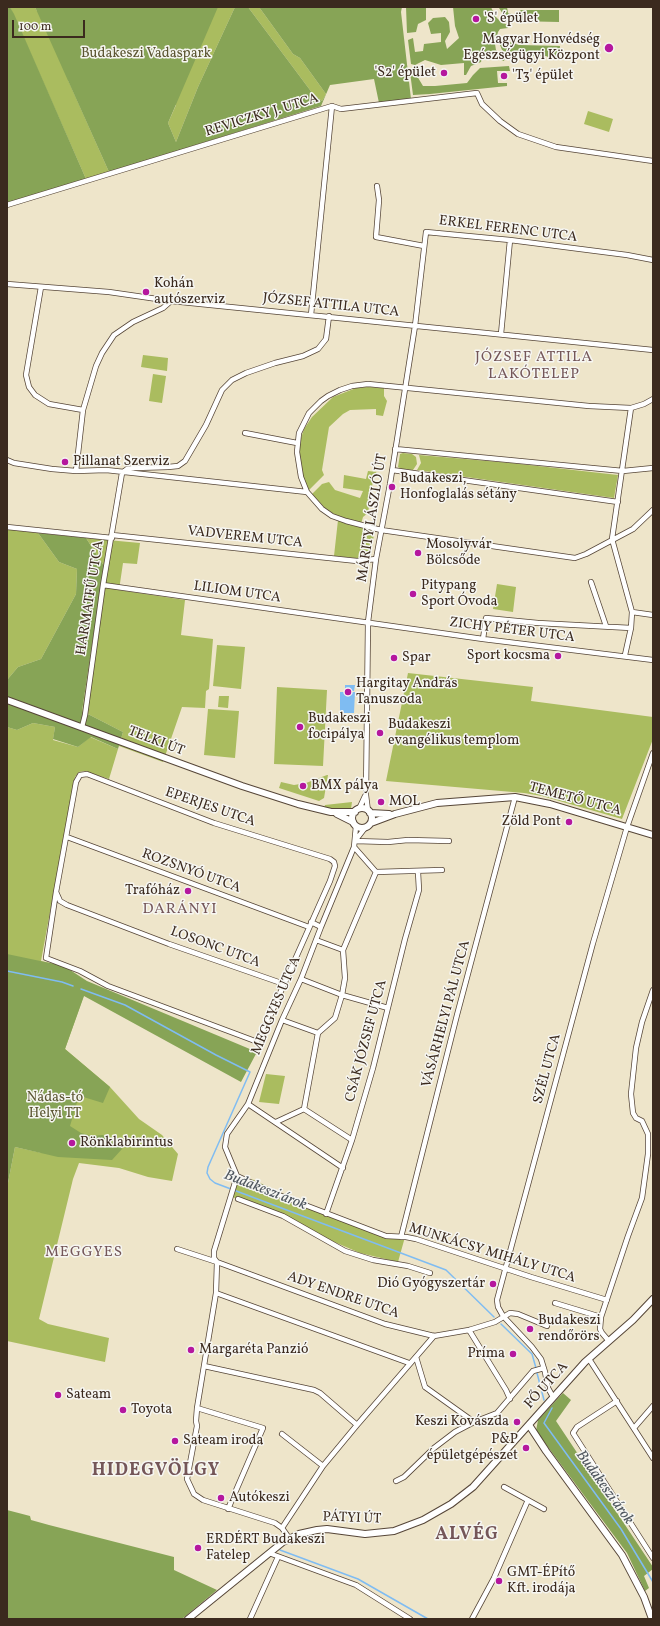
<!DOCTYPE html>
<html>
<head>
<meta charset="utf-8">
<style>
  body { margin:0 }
  #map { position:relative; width:660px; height:1626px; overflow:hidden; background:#eee5ca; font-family:Vollkorn,serif }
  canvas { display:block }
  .frame { position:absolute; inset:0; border:8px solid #3b2a1e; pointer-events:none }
  .scale { position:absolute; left:12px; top:20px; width:73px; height:18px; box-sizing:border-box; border:2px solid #3b2a1e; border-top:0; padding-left:5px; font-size:12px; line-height:14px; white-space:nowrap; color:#3b2a1e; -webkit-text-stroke:3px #f6f6f2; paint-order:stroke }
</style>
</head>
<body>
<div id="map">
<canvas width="660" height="1626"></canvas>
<div class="frame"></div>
<div class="scale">100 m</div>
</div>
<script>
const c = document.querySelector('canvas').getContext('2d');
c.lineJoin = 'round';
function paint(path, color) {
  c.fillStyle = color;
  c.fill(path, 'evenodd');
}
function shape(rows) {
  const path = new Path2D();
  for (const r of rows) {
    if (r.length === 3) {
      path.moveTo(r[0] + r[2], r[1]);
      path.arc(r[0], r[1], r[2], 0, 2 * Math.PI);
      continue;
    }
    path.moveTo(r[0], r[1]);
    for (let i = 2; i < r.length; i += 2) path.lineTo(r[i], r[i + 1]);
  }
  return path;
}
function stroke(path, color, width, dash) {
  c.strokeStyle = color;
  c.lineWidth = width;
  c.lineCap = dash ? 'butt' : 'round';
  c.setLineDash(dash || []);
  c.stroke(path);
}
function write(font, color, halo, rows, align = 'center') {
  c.font = font + ' Vollkorn,serif';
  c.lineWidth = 3;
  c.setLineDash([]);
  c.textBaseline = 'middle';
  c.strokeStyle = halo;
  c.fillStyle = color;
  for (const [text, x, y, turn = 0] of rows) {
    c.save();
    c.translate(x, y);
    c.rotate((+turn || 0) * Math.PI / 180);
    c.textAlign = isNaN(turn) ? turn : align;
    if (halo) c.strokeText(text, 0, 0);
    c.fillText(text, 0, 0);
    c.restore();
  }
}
paint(shape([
  [10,7,35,7,37,11,38,7,235,7,198,87,176,142,168,123,176,105,68,80,109,172,86,179],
  [248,7,259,7,293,54,300,58,326,94,322,101,313,94],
  [588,111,613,119,609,132,584,124],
  [143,355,168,358,167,371,141,367],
  [153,374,166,376,162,403,149,401],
  [368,387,384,388,384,396,387,401,383,416,376,415,376,409,350,410,343,414,329,427,322,470,324,475,309,490,302,476,300,466,300,441,304,429,312,417,333,397,356,388],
  [403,453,412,454,416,457,417,464,413,470,401,469,398,467,400,454],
  [419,455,511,463,618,475,614,498,417,470,421,463],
  [368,471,377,472,374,474,368,513,363,517,361,524,343,519,334,514,325,508,312,494,322,484,329,482,335,490,360,498,363,491,343,488,344,475,366,479],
  [338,520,373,531,374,534,371,554,368,558,365,559,334,556],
  [7,529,38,533,59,562,77,569,76,594,41,659,18,667,7,680],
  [86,538,140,543,137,564,123,563,119,590,185,600,181,635,213,639,209,689,206,691,205,708,182,707,163,762,119,746,123,732,82,711,104,566],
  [497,584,516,587,513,612,493,609],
  [217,645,245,647,241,689,213,686],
  [408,673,533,687,531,701,653,717,653,739,622,819,542,796,524,793,386,781],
  [277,687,327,690,323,766,274,764],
  [219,696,229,696,228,708,218,707],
  [208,709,239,711,235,758,204,755],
  [33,723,55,727,53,740,78,747,90,737,118,749,109,779,84,771,79,772,75,777,41,961,64,966,84,995,65,1049,110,1087,139,1119,162,1135,178,1154,172,1181,148,1177,119,1168,79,1163,73,1179,39,1319,48,1324,109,1338,105,1362,7,1341,7,1188,15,1147,42,1153,7,1130,7,727,17,730],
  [327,775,328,775,324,798,319,801,279,788,281,782,294,785,306,783],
  [352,802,351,809,342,811,324,808,325,805],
  [266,1074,285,1076,279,1104,259,1102],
  [245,1178,254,1180,306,1205,379,1233,405,1237,398,1262,360,1253,318,1235,265,1207,232,1197,237,1182]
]), '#aabc5f');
paint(shape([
  [7,7,10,7,14,14,86,179,7,204],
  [35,7,218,7,168,123,176,142,198,87,235,7,248,7,313,94,322,101,326,94,300,58,293,54,259,7,402,7,401,12,411,99,379,103,374,79,330,85,321,106,109,172],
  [406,7,426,7,426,20,418,24,416,32,407,33],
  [453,7,491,7,495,16,501,22,508,25,508,28,500,29,498,32,495,44,496,50,505,58,504,61,483,54,481,62,471,66,466,75,464,75,464,63,441,65,425,60,415,65,411,64,408,40,413,38,415,52,423,51,424,44,441,42,441,33,431,34,428,23,433,18,445,17,449,22,450,32,445,41,447,49,459,38,455,26],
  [507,7,508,13,515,15,521,10,559,10,559,22,515,21,507,20,499,8],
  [503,40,519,45,560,46,559,57,550,58,546,56,531,56,526,53,507,53,502,50,500,45,500,41],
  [509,66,510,71,497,71,498,83,507,83,507,86,430,94,413,95,410,72,417,76,423,86,435,86,467,83,473,75,480,68],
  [38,533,86,538,104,566,82,711,123,732,118,749,91,737,78,747,53,739,55,727,33,723,17,730,7,727,7,680,18,667,41,659,76,594,77,569,59,562],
  [7,954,64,966,87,981,257,1052,241,1082,84,996,65,1049,110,1087,103,1103,80,1096,78,1099,70,1126,81,1133,92,1136,103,1135,110,1142,116,1141,122,1149,112,1160,58,1157,15,1147,7,1188],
  [563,1393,571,1400,556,1421,653,1567,653,1569,644,1576,649,1588,645,1591,627,1553,536,1431,538,1420],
  [7,1510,30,1516,31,1520,49,1525,174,1557,174,1570,217,1590,182,1619,7,1619]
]), '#87a456');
paint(shape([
  [345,685,355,685,354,691,345,691],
  [340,692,355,692,354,713,340,713]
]), '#7fbcf2');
stroke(shape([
  [7,971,62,982,73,986],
  [81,989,125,1005,216,1055,250,1072,208,1167,207,1173,210,1179,215,1183,446,1270,494,1317],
  [501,1324,532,1354,536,1368],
  [537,1373,544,1400],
  [552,1408,544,1423,621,1529,653,1582],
  [280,1550,358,1579,428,1619]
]), '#7fbcf2', 1.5);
const street = shape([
  [377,186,379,200,376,237,424,246],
  [7,205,332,106,341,109,477,93,482,104,500,121,518,134,556,147,653,161],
  [7,284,109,292,171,301,653,350],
  [41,287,26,375,29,387,35,395,49,404,83,410],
  [311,315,332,106],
  [501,334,510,240],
  [653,399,644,404,631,408,589,406,368,384,352,386,340,390,328,396,321,401,309,413,299,433,297,452,301,477,307,492,322,509,332,516,346,521,381,530,575,558,586,554,633,529,653,510],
  [245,433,297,443],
  [395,449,623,471,653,468],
  [7,460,14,463,52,469,76,471,106,470,307,492],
  [392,470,618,502],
  [76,471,83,410,96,366,102,353,114,335,133,322,163,308,171,301],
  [122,473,127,469,134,468,168,467,178,466,185,461,206,425,222,390,232,380,246,373,275,363,303,356,318,349,326,339,329,316],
  [7,527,112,538],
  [112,535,357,561,376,559],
  [591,582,606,626],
  [103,585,483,639,653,660],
  [632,612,653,615],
  [483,639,486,618,538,623,631,628],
  [625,655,631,628,632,612,612,539,631,408],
  [82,727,85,715,103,585,122,473],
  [87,774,214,823,330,859,334,862,335,866,330,881,261,1036,258,1040,255,1041,108,986,80,971,46,958,56,892,76,782,80,775,87,774],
  [359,809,365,796],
  [368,811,366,795,368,622,376,559,390,484,415,326,426,232,510,240,627,255,653,260],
  [67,837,309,927],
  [355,841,388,842,408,840,449,841],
  [355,841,365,828],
  [376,872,442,870],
  [56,892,60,901,67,905,169,944,284,984],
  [311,922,321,927],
  [316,940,343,950],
  [301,979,342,995,388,1008],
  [282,1020,318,1033],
  [248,1104,343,1168],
  [304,1109,318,1033,335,1018,342,995,345,978,343,950,376,872,354,847],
  [304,1109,352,1140],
  [276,1122,304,1109],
  [237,1176,214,1251,214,1258,217,1262,216,1293,197,1408,196,1421,197,1426,187,1479,194,1494,203,1500,275,1523,282,1528,289,1538],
  [237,1176,271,1192,386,1236,406,1237,416,1239,531,1277,607,1300],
  [237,1176,225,1147,227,1134,248,1104,282,1020,301,979,321,927,354,847,356,826],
  [238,1199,283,1216,345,1251,373,1260,408,1266,430,1273],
  [326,1214,352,1140,373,1068,405,939,419,890,418,872],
  [401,1237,457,1015,515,797],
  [177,1249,217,1262,385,1324,434,1336,469,1330,495,1322,510,1313,518,1314,547,1326],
  [216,1293,409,1363],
  [555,1303,601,1317],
  [469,1330,506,1390,510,1399],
  [608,1340,602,1333,600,1329,601,1317,628,1236,642,1198,648,1154,648,1134,642,1121,636,1118,633,1113,631,1094,636,1048,642,1022,653,990],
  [416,1357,425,1387,474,1422],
  [589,1359,653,1458],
  [204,1366,314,1390,320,1393,357,1425],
  [553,1397,548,1388,545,1372,541,1359,532,1347,503,1316,498,1307,497,1300,593,943,627,827,653,753],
  [617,1401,577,1427,573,1433,653,1558],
  [197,1408,263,1428,228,1509],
  [634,1428,653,1406],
  [282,1434,323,1466],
  [396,1481,404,1477,434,1448,455,1432,474,1422,497,1413,533,1371,544,1368],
  [504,1487,544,1509],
  [282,1528,323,1466,357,1425,434,1336],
  [269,1553,356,1585,410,1619],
  [250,1619,278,1557],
  [472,1619,494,1578,528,1500]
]);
const secondary = shape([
  [7,700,242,786,298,804,331,812,355,812],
  [362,818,10],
  [370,813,389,814],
  [337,814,353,822],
  [371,823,395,814,437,803,515,797,550,804,653,835],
  [529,1425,546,1451,622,1555,644,1597,652,1619],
  [188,1619,283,1542,299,1534,317,1530,327,1529,365,1534,394,1531,423,1520,451,1504,473,1487,585,1362,633,1320,653,1299]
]);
stroke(street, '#564638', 6);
stroke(secondary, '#564638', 8);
stroke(street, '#fff', 4.5);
stroke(secondary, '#fff', 6);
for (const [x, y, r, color] of [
  [476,19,4,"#b5179e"],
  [609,48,5,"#b5179e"],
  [444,73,4,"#b5179e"],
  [504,76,4,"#b5179e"],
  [146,292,4,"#b5179e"],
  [65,462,4,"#b5179e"],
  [392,487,4,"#b5179e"],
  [418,553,4,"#b5179e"],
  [413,594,4,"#b5179e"],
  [558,656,4,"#b5179e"],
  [394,658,4,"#b5179e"],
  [348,692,4,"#b5179e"],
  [300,727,4,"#b5179e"],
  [380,733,4,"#b5179e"],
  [303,786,4,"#b5179e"],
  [381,802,4,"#b5179e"],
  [569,822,4,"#b5179e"],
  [188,891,4,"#b5179e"],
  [72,1143,4,"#b5179e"],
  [493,1284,4,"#b5179e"],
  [530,1329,4,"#b5179e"],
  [191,1350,4,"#b5179e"],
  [513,1354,4,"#b5179e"],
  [58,1395,4,"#b5179e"],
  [123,1410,4,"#b5179e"],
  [517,1422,4,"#b5179e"],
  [175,1441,4,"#b5179e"],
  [526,1448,4,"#b5179e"],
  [221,1498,4,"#b5179e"],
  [198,1548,4,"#b5179e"],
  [499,1581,4,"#b5179e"]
]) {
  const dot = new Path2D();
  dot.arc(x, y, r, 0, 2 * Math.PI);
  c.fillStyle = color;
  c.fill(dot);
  stroke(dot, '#f6f6f2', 1.5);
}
write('14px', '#3b2a1e', '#f6f6f2', [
  ["'S' épület",484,19],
  ["Magyar Honvédség",600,40,"right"],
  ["Egészségügyi Központ",600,56,"right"],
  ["'S2' épület",436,73,"right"],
  ["'T3' épület",512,76],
  ["Kohán",154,284],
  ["autószerviz",154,300],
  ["Pillanat Szerviz",73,462],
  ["Budakeszi,",400,479],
  ["Honfoglalás sétány",400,495],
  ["Mosolyvár",426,545],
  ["Bölcsőde",426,561],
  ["Pitypang",421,586],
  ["Sport Óvoda",421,602],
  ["Sport kocsma",550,656,"right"],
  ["Spar",402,658],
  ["Hargitay András",356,684],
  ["Tanuszoda",356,700],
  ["Budakeszi",308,719],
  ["focipálya",308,735],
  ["Budakeszi",388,725],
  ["evangélikus templom",388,741],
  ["BMX pálya",311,786],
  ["MOL",389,802],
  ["Zöld Pont",561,822,"right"],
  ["Trafóház",180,891,"right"],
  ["Rönklabirintus",80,1143],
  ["Dió Gyógyszertár",485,1284,"right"],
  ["Budakeszi",538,1321],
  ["rendőrörs",538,1337],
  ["Margaréta Panzió",199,1350],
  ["Príma",505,1354,"right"],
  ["Sateam",66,1395],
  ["Toyota",131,1410],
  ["Keszi Kovászda",509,1422,"right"],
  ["P&P",518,1440,"right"],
  ["épületgépészet",518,1456,"right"],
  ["Sateam iroda",183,1441],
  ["Autókeszi",229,1498],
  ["ERDÉRT Budakeszi",206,1540],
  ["Fatelep",206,1556],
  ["GMT-ÉPítő",507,1573],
  ["Kft. irodája",507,1589]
], 'left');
write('14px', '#5c5632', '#f6f6f2', [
  ["Budakeszi Vadaspark",146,54],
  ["Nádas-tó",55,1098],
  ["Helyi TT",55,1114]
]);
write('14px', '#3b2a1e', '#f6f6f2', [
  ["REVICZKY J. UTCA",262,116,-17],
  ["ERKEL FERENC UTCA",508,230,7],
  ["JÓZSEF ATTILA UTCA",331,306,6],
  ["MÁRITY LÁSZLÓ ÚT",373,518,-81],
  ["VADVEREM UTCA",245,538,6],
  ["LILIOM UTCA",237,593,8],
  ["HARMATFŰ UTCA",91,598,-81],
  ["ZICHY PÉTER UTCA",512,631,7],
  ["TELKI ÚT",156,742,21],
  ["TEMETŐ UTCA",575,800,15],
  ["EPERJES UTCA",210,808,19],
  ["ROZSNYÓ UTCA",191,872,20],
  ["LOSONC UTCA",215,948,20],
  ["MEGGYES UTCA",277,1006,-67],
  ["VÁSÁRHELYI PÁL UTCA",447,1014,-75],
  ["CSÁK JÓZSEF UTCA",367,1041,-75],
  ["SZÉL UTCA",548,1069,-75],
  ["MUNKÁCSY MIHÁLY UTCA",492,1254,17],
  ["ADY ENDRE UTCA",343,1296,19],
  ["FŐ UTCA",547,1386,-48],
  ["PÁTYI ÚT",352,1519,2]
]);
c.letterSpacing = '1px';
write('15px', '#745658', '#f6f6f2', [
  ["JÓZSEF ATTILA",534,358],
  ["LAKÓTELEP",534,375],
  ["DARÁNYI",180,910],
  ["MEGGYES",84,1253]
]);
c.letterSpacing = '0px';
write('italic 15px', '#4f565e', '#f6f6f2', [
  ["Budakeszi árok",265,1191,21],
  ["Budakeszi árok",604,1488,54]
]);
c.letterSpacing = '1px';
write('bold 18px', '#745658', '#f6f6f2', [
  ["HIDEGVÖLGY",156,1472],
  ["ALVÉG",467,1536]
]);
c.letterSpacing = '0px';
</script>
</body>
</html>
